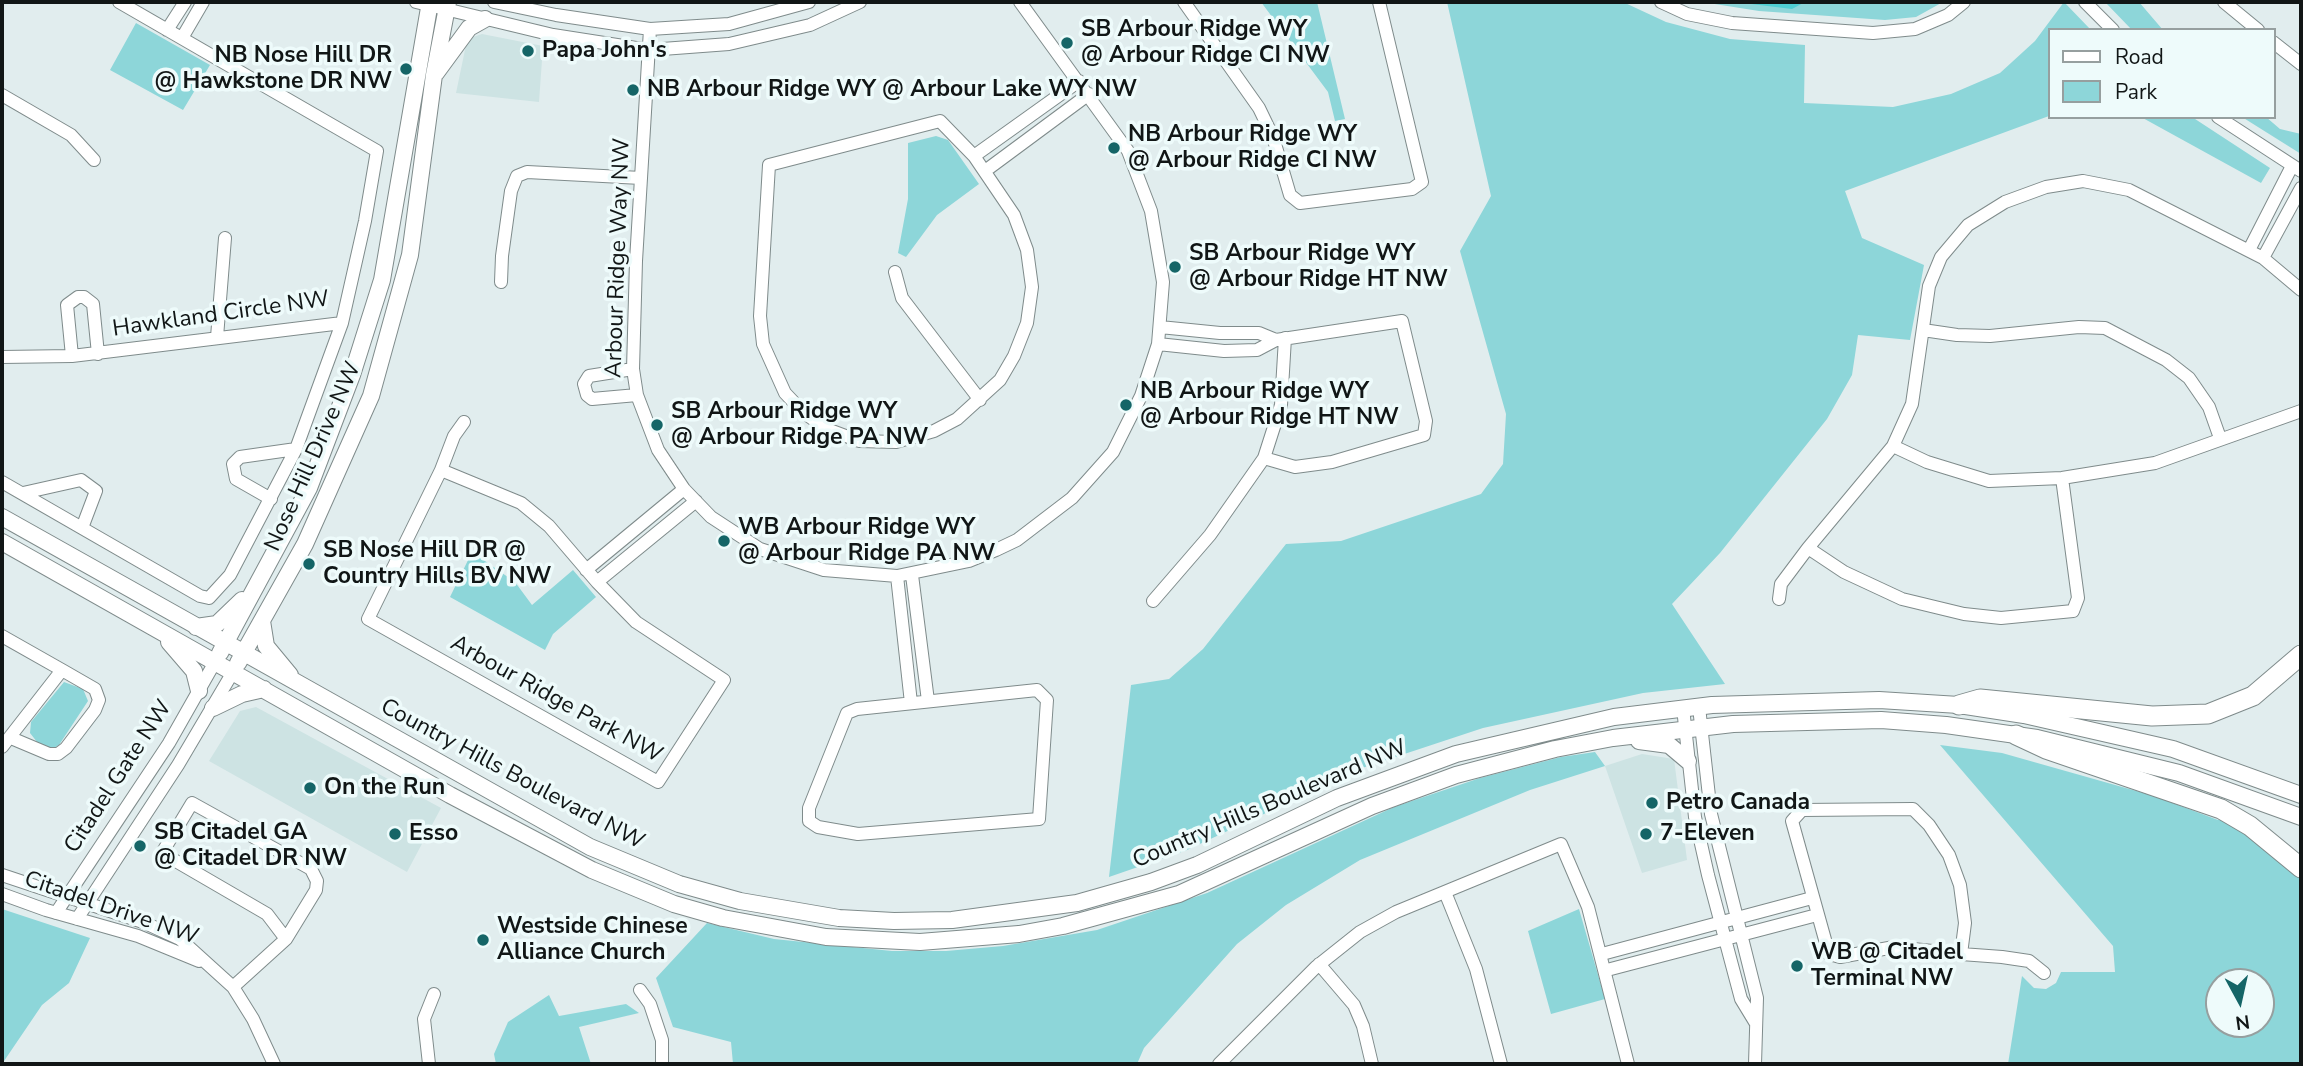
<!DOCTYPE html>
<html>
<head>
<meta charset="utf-8">
<style>
  body { margin:0 }
  #map { position:relative; width:2303px; height:1066px; overflow:hidden; background:#e1edee; font-family:"Nunito Sans",sans-serif }
  canvas { display:block }
  .frame { position:absolute; inset:0; border:4px solid #111616; pointer-events:none }
  .legend { position:absolute; left:2048px; top:28px; width:228px; height:91px; box-sizing:border-box; background:#eefbfb; border:2px solid #969f9f; margin:0; padding:9px 12px; list-style:none; font-size:21px; color:#111616 }
  .legend li { display:flex; align-items:center; gap:14px; height:35px }
  .legend b { width:35px; border:2px solid #969f9f }
  .north { position:absolute; left:2205px; top:968px; width:70px; height:70px; box-sizing:border-box; background:#eefbfb; border:2px solid #969f9f; border-radius:50%; rotate:172deg; font-size:19px; font-weight:700; line-height:28px; text-align:center; color:#111616 }
  .north::after { content:''; display:block; margin:auto; width:24px; height:32px; background:#156567; clip-path:polygon(50% 0,100% 100%,50% 72%,0 100%) }
</style>
</head>
<body>
<div id="map">
<canvas width="2303" height="1066"></canvas>
<div class="frame"></div>
<ul class="legend">
<li><b style="height:9px;background:#fff"></b>Road</li>
<li><b style="height:19px;background:#8dd6d9"></b>Park</li>
</ul>
<div class="north">N</div>
</div>
<script>
const c = document.querySelector('canvas').getContext('2d');
c.lineJoin = 'round';
function paint(path, color) {
  c.fillStyle = color;
  c.fill(path, 'evenodd');
}
function shape(rows) {
  const path = new Path2D();
  for (const r of rows) {
    path.moveTo(r[0], r[1]);
    for (let i = 2; i < r.length; i += 2) path.lineTo(r[i], r[i + 1]);
  }
  return path;
}
function stroke(path, color, width, dash) {
  c.strokeStyle = color;
  c.lineWidth = width;
  c.lineCap = dash ? 'butt' : 'round';
  c.setLineDash(dash || []);
  c.stroke(path);
}
function write(font, color, halo, rows, align = 'center') {
  c.font = font + ' "Nunito Sans",sans-serif';
  c.lineWidth = 7;
  c.setLineDash([]);
  c.textBaseline = 'middle';
  c.strokeStyle = halo;
  c.fillStyle = color;
  for (const [text, x, y, turn = 0] of rows) {
    c.save();
    c.translate(x, y);
    c.rotate((+turn || 0) * Math.PI / 180);
    c.textAlign = isNaN(turn) ? turn : align;
    if (halo) c.strokeText(text, 0, 0);
    c.fillText(text, 0, 0);
    c.restore();
  }
}
paint(shape([
  [482,34,543,46,539,102,456,93,466,45,473,37],
  [256,707,441,808,407,872,209,761,240,711],
  [1642,754,1674,759,1687,860,1642,873,1605,766]
]), '#cde3e3');
paint(shape([
  [1261,2,1317,2,1345,119,1335,121,1328,92],
  [1447,2,1623,2,1666,22,1730,39,1805,45,1804,103,1893,107,1951,94,2000,73,2035,41,2064,2,2091,30,2049,30,2049,116,1845,191,1862,238,1924,265,1910,340,1858,335,1852,375,1827,419,1720,553,1672,604,1725,684,1643,693,1483,728,1362,768,1187,850,1109,877,1131,685,1169,679,1203,649,1286,544,1341,541,1481,494,1503,464,1506,414,1460,251,1491,196],
  [1702,2,1943,2,1916,17,1885,20,1759,11],
  [2105,2,2139,2,2163,30,2132,30],
  [136,23,210,65,183,110,110,70],
  [2141,117,2192,117,2270,168,2261,183],
  [2242,117,2266,117,2280,129,2301,134,2301,154],
  [936,136,948,140,979,184,937,215,906,257,898,253,908,199,908,143],
  [472,552,515,582,532,605,573,570,596,597,553,634,545,650,450,597],
  [64,682,83,689,88,701,59,745,54,748,41,747,30,733,31,722],
  [1940,745,2002,753,2154,796,2218,820,2223,817,2301,873,2301,1064,2008,1064,2022,976,2034,988,2046,989,2056,983,2061,972,2115,972,2113,946],
  [2219,982,2261,982,2261,1024,2219,1024],
  [1595,752,1605,766,1530,790,1360,860,1286,905,1237,944,1144,1048,1137,1064,733,1064,731,1042,673,1027,656,978,707,923,774,939,892,951,946,951,1003,946,1097,930,1207,893,1394,807,1480,778,1561,757],
  [2,909,90,938,69,983,42,1005,2,1064],
  [1579,909,1605,999,1551,1014,1528,931],
  [549,995,559,1016,626,1004,639,1013,579,1027,591,1064,496,1064,494,1054,508,1022]
]), '#8dd6d9');
paint(shape([
  [1735,2,1805,2,1792,9]
]), '#4fced2');
const minor = shape([
  [416,2,553,35,649,50,729,44,810,25,860,2],
  [494,2,556,15,650,29,729,24,809,2],
  [1184,2,1259,108,1273,137,1290,195,1300,203,1412,189,1422,182,1379,2],
  [1661,2,1687,14,1732,23,1873,33,1915,29,1948,15,1964,2],
  [2085,2,2113,30],
  [2224,2,2258,30],
  [650,29,636,261,633,369,637,395,658,450,684,489,711,517,760,549,824,570,897,576,969,561,996,550,1017,540,1072,498,1113,452,1141,396,1158,344,1163,282,1151,211,1128,151,1020,2],
  [167,30,185,2],
  [182,38,203,2],
  [2273,42,2301,64],
  [2,95,71,135,94,160],
  [2218,117,2301,171],
  [940,121,974,156,1014,215,1027,250,1032,287,1027,323,1014,356,1000,380,957,419,934,431,896,442,859,441,827,429,803,412,785,393,763,344,760,316,769,165,940,121],
  [974,156,1079,81],
  [985,171,1089,94],
  [2249,250,2292,166],
  [2263,258,2301,188],
  [895,272,902,298,980,400],
  [501,282,502,256,511,191,517,176,527,172,641,178],
  [2301,290,2263,258,2129,190,2083,181,2046,187,2005,202,1968,225,1941,257,1929,286,1912,404,1893,446,1927,462,1989,481,2062,478,2155,463,2301,411],
  [1160,327,1220,333,1259,333,1276,340],
  [1923,330,1957,335,1990,336,2079,327,2105,328,2166,360,2189,378,2209,407,2220,438],
  [217,337,225,238],
  [1158,344,1224,351,1257,350,1276,340,1402,321,1426,421,1424,435,1332,462,1295,467,1264,458],
  [72,356,67,305,78,297,84,297,93,304,98,354],
  [2,357,72,356,342,323,365,221,377,151,119,2],
  [633,369,589,376,584,384,587,395,592,399,637,395],
  [1893,446,1808,548,1844,572,1902,599,1964,614,2001,618,2073,611,2078,598,2062,478],
  [441,470,521,503,549,526,597,582,636,622,724,680,658,782,368,619,441,470],
  [441,470,454,436,464,422],
  [2,482,200,596,209,598,230,575,296,449,342,323],
  [23,493,81,480,96,491,82,528],
  [271,499,236,479,233,464,240,457,296,449],
  [586,570,684,489],
  [912,575,928,701],
  [897,576,911,703],
  [597,582,696,501],
  [1779,599,1781,584,1808,548],
  [1153,601,1210,535,1264,458,1281,405,1285,338],
  [2,636,62,670,2,747],
  [1037,690,1047,700,1039,819,858,834,818,827,809,821,809,808,847,713,857,709,1037,690],
  [1699,707,1711,814,1757,998,1755,1064],
  [1683,708,1695,817,1708,875,1741,999,1755,1022],
  [11,738,49,754,58,754,66,748,95,710,99,700,95,689,62,670],
  [2,875,143,922,180,939,233,987,253,1019,274,1064],
  [1445,892,1476,969,1501,1064],
  [2,894,46,910,138,936,199,961],
  [56,913,169,743,215,662],
  [77,919,178,765,233,672],
  [1602,954,1812,898],
  [1961,954,1965,923,1960,885,1949,855,1929,825,1913,809,1802,810,1792,821,1829,954,1840,957,1894,947,1961,954,2002,957,2029,961,2044,973],
  [1319,964,1354,1005,1363,1026,1372,1064],
  [1607,970,1817,915],
  [233,987,286,939,316,890,317,881,311,869,192,803,162,853,267,914,286,939],
  [640,990,650,1004,662,1040,662,1064],
  [429,1064,424,1019,434,994],
  [1219,1064,1316,967,1360,932,1396,912,1561,844,1588,907,1628,1064]
]);
const major = shape([
  [436,73,469,28,485,19],
  [2,517,590,847,679,884,740,901,839,918,894,921,952,920,1077,903,1151,882,1197,865,1337,798,1456,754,1614,717,1712,705,1879,700,1959,705,2024,715,2173,749,2301,795],
  [2,542,450,795,592,870,674,904,723,918,826,937,920,942,1019,934,1063,926,1179,894,1372,806,1456,775,1555,749,1613,738,1733,724,1881,720,1946,725,2037,738,2179,773,2301,817],
  [262,621,266,646,290,675],
  [196,627,217,624,242,600],
  [169,642,194,671,199,691],
  [220,653,309,488,352,375,382,280,430,2],
  [238,663,305,544,371,396,410,255,434,75,448,2],
  [213,708,242,694,264,689],
  [1639,741,1669,745,1688,761]
]);
const highway = shape([
  [1959,705,1980,699,2152,716,2208,714,2253,696,2301,655],
  [2016,735,2046,749,2221,809,2250,826,2301,868]
]);
stroke(minor, '#7f8b8b', 14);
stroke(major, '#7f8b8b', 18);
stroke(highway, '#7f8b8b', 21);
stroke(minor, '#fff', 12);
stroke(major, '#fff', 16);
stroke(highway, '#fff', 19);
for (const [x, y, r, color] of [
  [1067,43,7,"#156567"],
  [528,51,7,"#156567"],
  [406,69,7,"#156567"],
  [633,90,7,"#156567"],
  [1114,148,7,"#156567"],
  [1175,267,7,"#156567"],
  [1126,405,7,"#156567"],
  [657,425,7,"#156567"],
  [724,541,7,"#156567"],
  [309,564,7,"#156567"],
  [310,788,7,"#156567"],
  [1652,803,7,"#156567"],
  [395,834,7,"#156567"],
  [1646,834,7,"#156567"],
  [140,846,7,"#156567"],
  [483,940,7,"#156567"],
  [1797,966,7,"#156567"]
]) {
  const dot = new Path2D();
  dot.arc(x, y, r, 0, 2 * Math.PI);
  c.fillStyle = color;
  c.fill(dot);
  stroke(dot, '#eefbfb', 2.5);
}
write('bold 23px', '#111616', '#eefbfb', [
  ["SB Arbour Ridge WY",1081,30],
  ["@ Arbour Ridge CI NW",1081,56],
  ["Papa John's",542,51],
  ["NB Nose Hill DR",392,56,"right"],
  ["@ Hawkstone DR NW",392,82,"right"],
  ["NB Arbour Ridge WY @ Arbour Lake WY NW",647,90],
  ["NB Arbour Ridge WY",1128,135],
  ["@ Arbour Ridge CI NW",1128,161],
  ["SB Arbour Ridge WY",1189,254],
  ["@ Arbour Ridge HT NW",1189,280],
  ["NB Arbour Ridge WY",1140,392],
  ["@ Arbour Ridge HT NW",1140,418],
  ["SB Arbour Ridge WY",671,412],
  ["@ Arbour Ridge PA NW",671,438],
  ["WB Arbour Ridge WY",738,528],
  ["@ Arbour Ridge PA NW",738,554],
  ["SB Nose Hill DR @",323,551],
  ["Country Hills BV NW",323,577],
  ["On the Run",324,788],
  ["Petro Canada",1666,803],
  ["SB Citadel GA",154,833],
  ["@ Citadel DR NW",154,859],
  ["Esso",409,834],
  ["7-Eleven",1660,834],
  ["Westside Chinese",497,927],
  ["Alliance Church",497,953],
  ["WB @ Citadel",1811,953],
  ["Terminal NW",1811,979]
], 'left');
write('23px', '#111616', '#eefbfb', [
  ["Arbour Ridge Way NW",619,258,-88],
  ["Hawkland Circle NW",221,315,-8],
  ["Nose Hill Drive NW",314,457,-66],
  ["Arbour Ridge Park NW",556,700,29],
  ["Country Hills Boulevard NW",512,775,28],
  ["Citadel Gate NW",119,777,-57],
  ["Country Hills Boulevard NW",1270,805,-23],
  ["Citadel Drive NW",111,909,19]
]);
</script>
</body>
</html>
